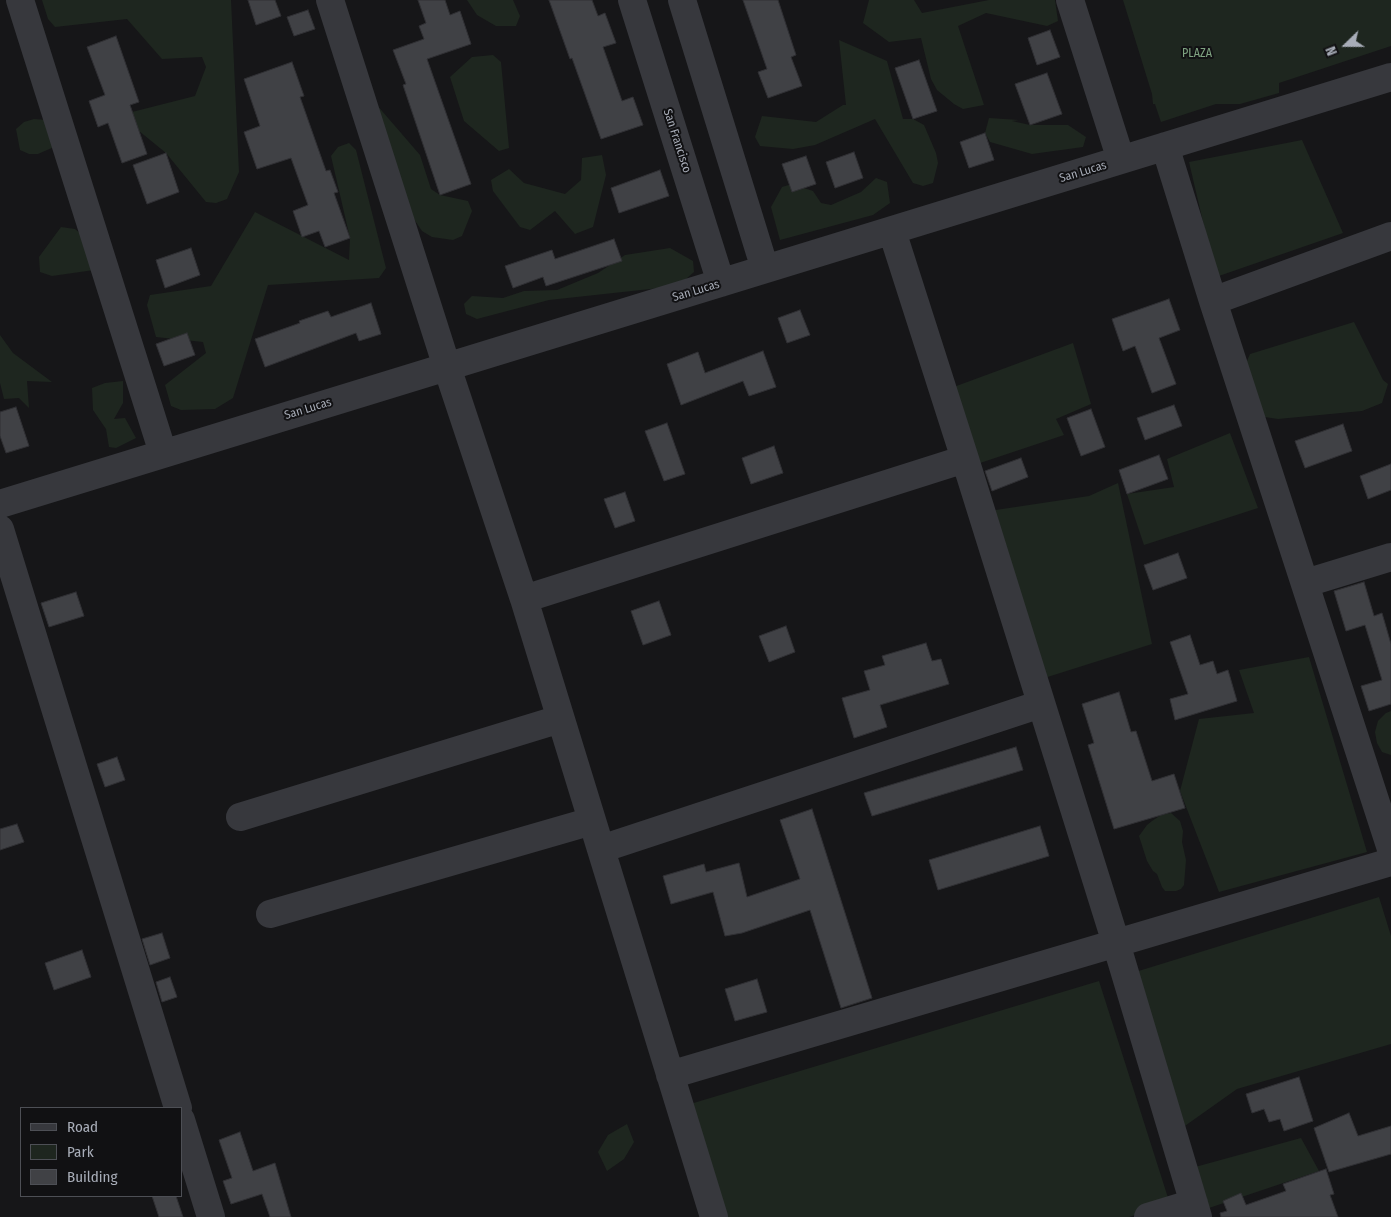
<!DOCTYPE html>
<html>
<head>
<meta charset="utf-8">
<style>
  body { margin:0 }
  #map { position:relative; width:1391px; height:1217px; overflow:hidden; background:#161618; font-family:"Fira Sans Condensed",sans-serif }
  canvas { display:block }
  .legend { position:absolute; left:20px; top:1107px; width:162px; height:90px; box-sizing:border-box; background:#111113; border:1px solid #4d4f55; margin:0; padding:6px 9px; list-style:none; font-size:15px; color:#a8adb8 }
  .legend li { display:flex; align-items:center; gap:10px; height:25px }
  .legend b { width:25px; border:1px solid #4d4f55 }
  .north { position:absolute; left:1321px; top:20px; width:50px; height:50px; -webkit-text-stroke:4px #111113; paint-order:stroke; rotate:248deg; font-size:14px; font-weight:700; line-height:20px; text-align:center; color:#a8adb8 }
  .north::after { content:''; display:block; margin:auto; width:18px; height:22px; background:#a8adb8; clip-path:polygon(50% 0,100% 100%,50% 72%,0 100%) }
</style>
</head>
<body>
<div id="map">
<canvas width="1391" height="1217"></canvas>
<ul class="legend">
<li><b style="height:6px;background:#37383d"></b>Road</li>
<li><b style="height:14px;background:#1e261f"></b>Park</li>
<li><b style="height:14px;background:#404145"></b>Building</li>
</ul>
<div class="north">N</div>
</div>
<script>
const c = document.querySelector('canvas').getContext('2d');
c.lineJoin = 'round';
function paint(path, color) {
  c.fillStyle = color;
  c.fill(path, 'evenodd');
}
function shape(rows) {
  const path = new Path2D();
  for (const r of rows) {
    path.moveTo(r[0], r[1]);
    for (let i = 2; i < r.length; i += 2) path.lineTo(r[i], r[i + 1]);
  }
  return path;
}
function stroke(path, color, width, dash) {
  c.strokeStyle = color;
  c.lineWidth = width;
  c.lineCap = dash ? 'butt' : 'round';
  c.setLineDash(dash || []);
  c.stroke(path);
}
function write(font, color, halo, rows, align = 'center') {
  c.font = font + ' "Fira Sans Condensed",sans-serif';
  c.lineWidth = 4;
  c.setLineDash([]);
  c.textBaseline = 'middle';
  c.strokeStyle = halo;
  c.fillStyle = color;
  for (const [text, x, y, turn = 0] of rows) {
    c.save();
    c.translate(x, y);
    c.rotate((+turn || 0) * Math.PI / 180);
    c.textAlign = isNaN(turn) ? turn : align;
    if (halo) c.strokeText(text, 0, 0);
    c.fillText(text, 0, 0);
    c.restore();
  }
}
paint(shape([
  [42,0,231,0,239,172,227,199,216,203,206,202,166,153,139,131,132,112,195,96,206,67,202,57,162,59,127,19,55,27,48,19],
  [467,0,513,0,520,16,516,26,496,26,477,15],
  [869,0,914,0,922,13,989,0,1055,0,1058,21,1047,26,986,13,958,26,984,105,963,109,954,104,937,90,931,79,921,38,889,42,863,23],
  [1123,0,1391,0,1391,46,1279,83,1279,93,1240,104,1216,104,1161,122,1155,104,1153,104,1152,94],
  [839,40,887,61,903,119,913,119,924,125,936,153,938,163,933,183,923,186,913,183,875,119,815,145,793,149,760,146,755,137,762,116,816,122,843,105,846,105],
  [493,55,501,62,509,148,499,151,464,121,450,77,472,57],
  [376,104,420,155,431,189,440,195,468,201,472,211,462,236,453,240,432,237,422,231,403,203],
  [989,118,1019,120,1012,121,1030,125,1068,125,1086,137,1083,147,1032,154,990,142,985,133],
  [34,119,47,120,54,147,38,154,29,154,20,150,16,129,24,122],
  [1302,140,1343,233,1216,277,1189,162],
  [349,143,356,150,386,268,379,278,268,285,233,398,215,409,181,410,171,406,165,385,206,353,203,342,156,337,147,305,150,295,211,286,255,212,349,260,350,238,331,156,338,147],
  [602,155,606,175,593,227,575,234,555,211,530,230,520,227,493,191,491,180,509,169,524,183,565,194,581,180,582,158],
  [876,178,887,182,890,203,873,215,780,240,771,207,782,187,792,184,813,191,821,203,831,205,861,192],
  [61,227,75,229,82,235,94,270,52,276,40,272,39,257],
  [670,248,693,261,694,272,678,286,549,300,477,319,466,314,464,304,472,296,503,298,524,291,557,290,598,273,625,255],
  [1354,322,1383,380,1388,384,1382,403,1362,411,1278,419,1258,416,1241,375,1250,354],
  [0,335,13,353,52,382,27,381,29,408,19,398,4,399,0,383],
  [1073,343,1091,404,1056,419,1064,435,977,464,951,388],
  [123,381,123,403,114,419,125,418,136,438,116,448,109,447,106,429,93,410,92,388,105,383],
  [1230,433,1258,508,1144,545,1127,494,1174,487,1167,459],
  [1118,483,1152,644,1038,680,989,511,1089,496],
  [1309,657,1367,852,1219,892,1180,791,1199,719,1254,713,1239,670],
  [1391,711,1391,755,1382,752,1377,743,1375,732,1378,721,1386,713],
  [1171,813,1180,821,1183,831,1182,842,1186,860,1184,885,1181,889,1176,891,1165,891,1162,887,1157,874,1153,871,1147,861,1139,836,1147,825,1152,821,1161,815],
  [1379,897,1391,936,1391,1044,1237,1089,1182,1128,1132,973],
  [1099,981,1170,1204,1129,1217,725,1217,687,1105],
  [627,1124,634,1142,624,1159,607,1171,598,1152,608,1135],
  [1301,1138,1319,1171,1206,1209,1195,1167]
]), '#1e261f');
const building = shape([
  [248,0,275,0,281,16,256,25,248,0],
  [418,0,445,0,450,15,460,11,471,44,427,59,471,184,440,195,403,85,406,84,393,50,424,39,419,26,426,23,418,0],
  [549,0,592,0,598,16,605,13,616,43,603,47,622,101,633,97,643,125,601,139,572,58,570,59,549,0],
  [743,0,778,0,796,55,791,57,802,86,768,98,758,72,767,69,743,0],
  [308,10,315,29,294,36,287,17,308,10],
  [1050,30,1060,57,1037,65,1028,38,1050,30],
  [116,36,139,102,130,105,147,154,122,163,108,123,98,127,89,101,105,95,87,47,116,36],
  [919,60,937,111,913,119,895,68,919,60],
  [292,62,304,96,300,97,326,171,330,170,338,192,334,193,350,238,325,247,319,231,302,237,293,211,308,205,291,158,257,169,244,132,260,126,244,79,292,62],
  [1047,73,1062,114,1030,125,1015,84,1047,73],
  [985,133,994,160,969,168,960,142,985,133],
  [854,152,863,178,835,188,826,162,854,152],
  [166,153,179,192,147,204,133,165,166,153],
  [806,156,816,184,792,192,782,164,806,156],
  [660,170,669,196,619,213,611,188,660,170],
  [614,239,622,261,546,286,543,277,513,288,505,266,552,250,555,259,614,239],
  [191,248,200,275,165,288,156,260,191,248],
  [1169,299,1180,330,1159,338,1176,384,1152,393,1135,346,1123,351,1112,319,1169,299],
  [371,303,381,334,359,341,356,333,265,367,255,339,300,323,299,321,328,311,331,317,371,303],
  [800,310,810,335,787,343,778,318,800,310],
  [187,333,195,355,164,366,156,344,187,333],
  [763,351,776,387,749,396,743,381,681,405,667,364,698,352,705,373,763,351],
  [1174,405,1182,426,1145,440,1137,418,1174,405],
  [16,407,29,446,6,453,0,436,0,412,16,407],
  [1091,409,1105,447,1081,456,1067,418,1091,409],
  [667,423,685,474,664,481,645,431,667,423],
  [1343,424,1352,451,1305,468,1295,441,1343,424],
  [774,446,783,473,751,484,742,458,774,446],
  [1159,455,1168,479,1127,494,1119,470,1159,455],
  [1021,458,1028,477,992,491,985,471,1021,458],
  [1391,464,1391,490,1368,499,1360,476,1391,464],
  [625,492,635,521,615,528,604,499,625,492],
  [1178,553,1187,578,1153,590,1144,565,1178,553],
  [1364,582,1374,616,1382,613,1391,644,1391,704,1369,711,1361,686,1382,680,1365,625,1346,631,1334,591,1364,582],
  [76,592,84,616,49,627,41,603,76,592],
  [659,601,671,635,643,645,631,611,659,601],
  [786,626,795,652,769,662,759,636,786,626],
  [1190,635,1200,665,1213,661,1217,674,1228,670,1237,701,1175,720,1170,699,1188,694,1170,642,1190,635],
  [926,643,932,661,941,659,949,684,880,705,887,727,854,738,842,698,870,690,864,671,885,665,882,656,926,643],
  [1119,692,1131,732,1136,731,1152,781,1174,774,1185,808,1114,829,1088,745,1094,743,1082,704,1119,692],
  [1016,747,1023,770,872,816,864,793,1016,747],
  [117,757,125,780,105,787,97,764,117,757],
  [812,809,872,998,841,1008,810,910,742,933,725,936,713,892,671,904,663,876,704,864,706,872,739,863,747,897,800,879,780,820,812,809],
  [17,824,24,842,0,850,0,829,17,824],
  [1040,826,1049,856,938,890,929,860,1040,826],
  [162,933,170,958,150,965,142,939,162,933],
  [82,950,91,977,54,990,45,963,82,950],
  [170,977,177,997,162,1002,156,982,170,977],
  [757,979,767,1012,735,1021,725,989,757,979],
  [1299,1077,1313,1121,1284,1131,1280,1119,1269,1122,1264,1109,1252,1113,1246,1094,1299,1077],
  [1349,1113,1358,1136,1391,1126,1391,1154,1329,1172,1314,1128,1349,1113],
  [240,1132,253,1171,275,1163,291,1217,270,1217,262,1194,231,1204,223,1181,232,1178,219,1140,240,1132],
  [1326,1169,1334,1194,1330,1195,1338,1217,1221,1217,1220,1213,1227,1211,1223,1201,1241,1193,1246,1205,1286,1191,1283,1184,1326,1169],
  [152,1196,176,1196,183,1217,159,1217,152,1196]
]);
paint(building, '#404145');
stroke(building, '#303034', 1);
stroke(shape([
  [20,0,163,453],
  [330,0,447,367,524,599,714,1217],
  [632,0,721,283],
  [682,0,765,269],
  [1070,0,1121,160],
  [1165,146,1213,301,1391,849],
  [892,231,965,459,1116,943,1198,1217],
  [1213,301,1391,236],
  [0,504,1391,77],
  [0,529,178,1108],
  [1306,583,1391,557],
  [524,599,965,459],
  [240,817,560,719],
  [601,849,1041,704],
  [270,914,592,821],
  [670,1075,1391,862],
  [181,1120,211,1217],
  [1148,1217,1194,1203]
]), '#37383d', 28);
write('12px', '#7fa381', '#111113', [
  ["PLAZA",1197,54]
]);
write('12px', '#a8adb8', '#111113', [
  ["San Francisco",677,141,72],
  ["San Lucas",1083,172,-17],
  ["San Lucas",696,291,-17],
  ["San Lucas",308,409,-17]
]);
</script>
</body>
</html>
